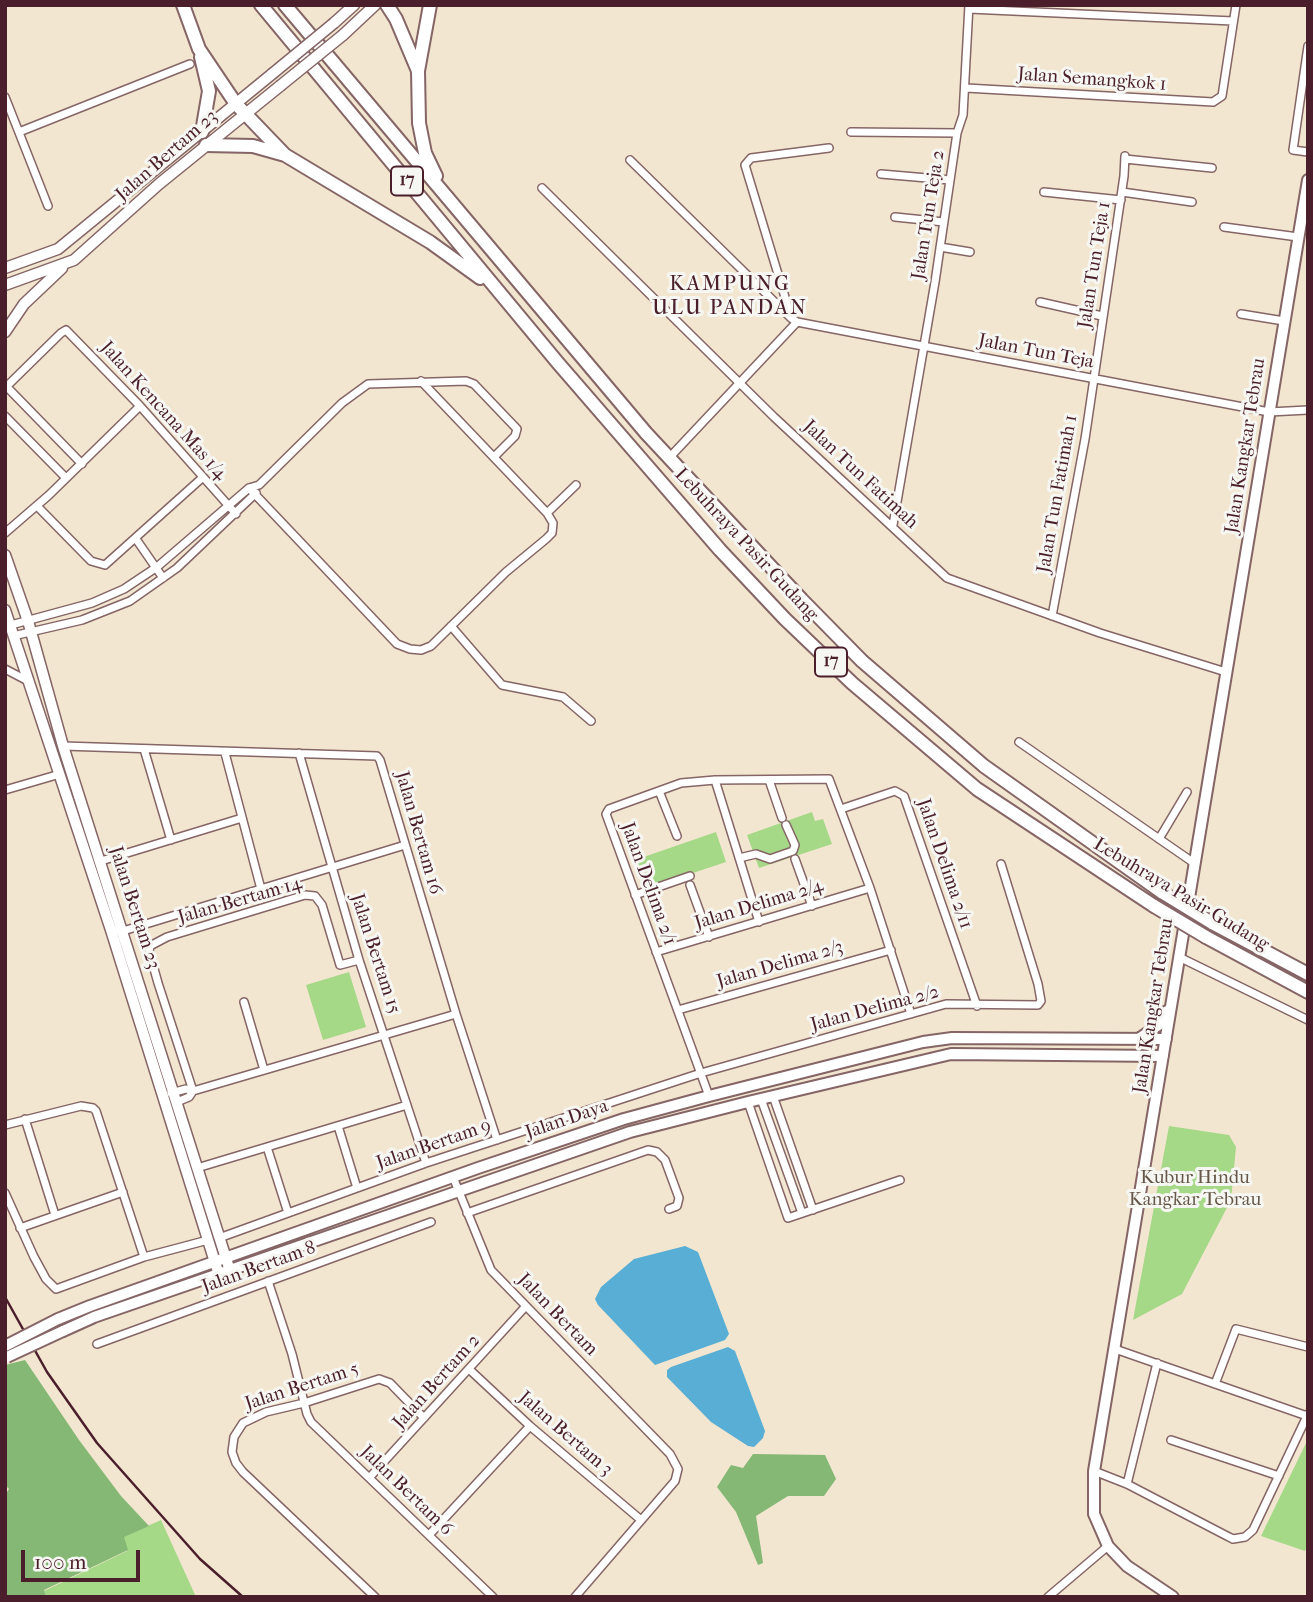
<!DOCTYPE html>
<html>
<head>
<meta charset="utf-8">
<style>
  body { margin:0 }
  #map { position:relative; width:1313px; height:1602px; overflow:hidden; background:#f2e6d0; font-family:"IM FELL French Canon",serif }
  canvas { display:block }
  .frame { position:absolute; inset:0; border:7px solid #4a1f2b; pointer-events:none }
  .scale { position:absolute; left:21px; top:1550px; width:119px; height:32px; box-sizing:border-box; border:4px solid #4a1f2b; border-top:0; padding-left:9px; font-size:21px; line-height:24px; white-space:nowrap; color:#4a1f2b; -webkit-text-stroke:5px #f6f6f2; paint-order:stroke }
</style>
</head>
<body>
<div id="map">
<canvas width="1313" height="1602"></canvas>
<div class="frame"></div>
<div class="scale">100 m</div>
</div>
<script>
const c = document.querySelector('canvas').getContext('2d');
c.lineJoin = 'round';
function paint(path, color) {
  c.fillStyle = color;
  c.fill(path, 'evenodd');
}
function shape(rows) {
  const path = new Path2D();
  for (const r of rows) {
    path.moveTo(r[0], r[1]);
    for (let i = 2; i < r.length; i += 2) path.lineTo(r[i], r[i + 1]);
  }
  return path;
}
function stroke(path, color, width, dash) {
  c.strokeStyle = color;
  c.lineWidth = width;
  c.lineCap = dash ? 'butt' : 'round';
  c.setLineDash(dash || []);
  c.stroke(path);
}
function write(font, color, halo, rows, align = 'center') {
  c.font = font + ' "IM FELL French Canon",serif';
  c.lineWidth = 6;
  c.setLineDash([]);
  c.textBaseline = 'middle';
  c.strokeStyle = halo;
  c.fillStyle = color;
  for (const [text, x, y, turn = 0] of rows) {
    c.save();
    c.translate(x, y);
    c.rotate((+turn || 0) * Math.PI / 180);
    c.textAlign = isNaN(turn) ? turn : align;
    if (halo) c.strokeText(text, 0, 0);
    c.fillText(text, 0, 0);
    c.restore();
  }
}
paint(shape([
  [812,812,815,821,823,819,832,844,759,868,747,835],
  [716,832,726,862,645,889,635,860],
  [349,972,366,1027,323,1040,306,985],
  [1169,1126,1229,1135,1236,1147,1231,1200,1182,1294,1133,1320],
  [1307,1441,1308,1544,1305,1551,1261,1536],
  [161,1520,196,1597,46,1597,44,1591,127,1551,123,1537]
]), '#a5d887');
paint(shape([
  [25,1360,79,1440,121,1496,149,1526,124,1537,128,1550,44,1590,46,1597,5,1597,5,1495,9,1489,5,1485,5,1365],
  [753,1454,825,1455,836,1479,824,1496,788,1496,756,1516,763,1563,758,1565,736,1512,717,1487,731,1465,743,1468]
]), '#84b874');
paint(shape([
  [685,1246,698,1252,729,1334,725,1340,655,1365,598,1305,595,1299,601,1287,634,1259],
  [728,1347,735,1351,765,1431,763,1438,754,1447,748,1446,711,1422,667,1377,667,1370,671,1367]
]), '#58aed4');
const street = shape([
  [969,9,1233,21],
  [1308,46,1293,150,1308,152],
  [966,88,1213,102,1222,96,1236,5],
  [5,97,48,206],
  [19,132,190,64],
  [851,132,957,133],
  [1125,159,1212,168],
  [630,160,791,318,797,322,1269,412,1308,410],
  [881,174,950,180],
  [542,188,774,417,947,578,1100,633,1226,672],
  [1044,192,1121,200],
  [1122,192,1192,202],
  [895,217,944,222],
  [1224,227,1298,237],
  [940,247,970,252],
  [1040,302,1102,316],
  [1241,314,1284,321],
  [791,317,745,165,751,158,829,148],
  [5,385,82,464],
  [5,388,61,333,66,330,140,406,236,514],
  [5,416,66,478],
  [669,458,797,322],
  [249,488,397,644,410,649,421,650,431,646,506,572,546,539,552,533,553,523,547,513,421,381],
  [37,506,91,561,105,565,202,478],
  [547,513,576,485],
  [893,525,935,282,957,133,963,115,969,5],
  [5,533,49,495,140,406],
  [136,539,163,578],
  [1052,616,1085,439,1124,176,1125,156],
  [11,625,92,603,124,589,157,567,249,488,259,485,342,403,368,384,466,381,474,384,517,429,515,436,494,457],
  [451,626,502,685,563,697,591,721],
  [13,636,82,620,130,601,177,568,256,493],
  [5,669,28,681],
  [1019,742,1194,863],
  [63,746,377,756,380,760,456,1014,497,1140],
  [144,749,171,840],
  [225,753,261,889],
  [299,753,359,960,426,1163],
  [715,780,759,922],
  [769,780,782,818],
  [5,790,60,774],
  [659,791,677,836],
  [841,809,895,791,904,796,977,1006],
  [1159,839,1187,792],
  [739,858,756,854,770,859,793,851,795,845,786,825],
  [795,859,812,906],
  [101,861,242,818],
  [690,885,709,937],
  [635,895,690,876],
  [111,930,123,931,405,845],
  [656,952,870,888],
  [1179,957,1308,1020],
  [244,1002,264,1070],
  [678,1010,891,950],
  [193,1091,158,983,149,951,150,946,167,937,305,895,315,896,322,905,340,965,359,960],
  [171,1093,186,1089,193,1091,456,1014],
  [709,1096,606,814,609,809,681,783,715,780,829,779,870,888,911,1014],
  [773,1096,813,1210],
  [761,1099,802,1213],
  [177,1102,189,1097,193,1091],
  [748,1102,788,1218,900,1180],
  [25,1119,55,1215],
  [5,1125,81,1106,93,1108,96,1111,144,1257],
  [338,1126,357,1188],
  [267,1147,288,1213],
  [197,1168,407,1105],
  [453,1177,491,1270,670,1454,678,1469,675,1481,575,1597],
  [5,1193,34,1257,46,1279,56,1289,144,1257,208,1240],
  [467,1213,648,1150,657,1152,665,1160,679,1198,677,1206,669,1209],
  [20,1228,123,1192],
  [219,1238,426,1163,701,1073,946,1004,1038,1005,1041,1001,1038,984,1001,864],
  [268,1281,292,1354,307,1414,311,1422,493,1597],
  [97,1344,431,1222],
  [1115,1349,1307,1416],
  [470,1370,530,1426,641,1520],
  [1215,1384,1236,1329,1308,1347],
  [1171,1440,1279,1476],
  [1094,1471,1127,1484,1227,1536,1233,1539,1245,1537,1253,1530,1308,1414],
  [370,1477,526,1306],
  [1127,1484,1157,1363],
  [429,1535,530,1426],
  [375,1597,243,1472,236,1463,232,1452,234,1437,243,1423,266,1412,304,1403,379,1379,390,1383,424,1418],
  [1048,1597,1108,1546]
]);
const secondary = shape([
  [334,23,354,5],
  [343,35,375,5],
  [5,268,58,249,272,74],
  [5,285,74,260,159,184,280,86],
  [5,332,24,304,62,268],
  [5,555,28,621,63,746,230,1271],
  [5,610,111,930,219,1275]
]);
const primary = shape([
  [1140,1038,1160,1024,1167,1011],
  [58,1319,90,1306,478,1168,624,1119,709,1096,923,1042,952,1038,1166,1039],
  [63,1331,94,1317,630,1132,748,1102,951,1054,1163,1056],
  [1173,1597,1127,1566,1108,1546,1094,1514,1094,1471,1308,180]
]);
const highway = shape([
  [183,5,199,49,236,104,284,154],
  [261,5,558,363,720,550,785,619,852,683,977,789,1154,906],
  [285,5,646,433,802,600,862,661,984,766,1163,893],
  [387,5,396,19,418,71],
  [430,5,418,71,419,123,425,153,436,176],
  [201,57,209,91,202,132],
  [206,145,253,146,285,155,430,242,480,278],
  [1212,923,1308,974],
  [1206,937,1308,992]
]);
stroke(street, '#856565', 10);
stroke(secondary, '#856565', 13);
stroke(primary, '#856565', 14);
stroke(highway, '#856565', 16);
stroke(street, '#fff', 7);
stroke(secondary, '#fff', 10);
stroke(primary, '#fff', 10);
stroke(highway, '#fff', 12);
stroke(shape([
  [5,1297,47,1372,97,1443,200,1559,243,1597]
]), '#4a1f2b', 2.5);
const secondaryBridge = shape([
  [272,74,334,23],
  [280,86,343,35]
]);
const primaryBridge = shape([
  [5,1346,58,1319],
  [7,1357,63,1331]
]);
const highwayBridge = shape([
  [1163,893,1212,923],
  [1154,906,1206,937]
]);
stroke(secondaryBridge, '#856565', 13, []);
stroke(primaryBridge, '#856565', 14, []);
stroke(highwayBridge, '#856565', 16, []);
stroke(secondaryBridge, '#fff', 10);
stroke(primaryBridge, '#fff', 10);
stroke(highwayBridge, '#fff', 12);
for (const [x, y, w] of [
  [407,181,32],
  [831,662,32]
]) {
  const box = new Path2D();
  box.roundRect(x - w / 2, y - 14.5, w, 29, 5);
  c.fillStyle = '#f6f6f2';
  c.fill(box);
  stroke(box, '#4a1f2b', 2);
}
write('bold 18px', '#4a1f2b', null, [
  ["17",407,181],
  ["17",831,662]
]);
write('19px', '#4a1f2b', '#f6f6f2', [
  ["Jalan Semangkok 1",1092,80,4],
  ["Jalan Bertam 23",167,156,-41],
  ["Jalan Tun Teja 2",929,215,-81],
  ["Jalan Tun Teja 1",1095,265,-81],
  ["Jalan Tun Teja",1036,352,11],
  ["Jalan Kencana Mas 1/4",163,411,48],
  ["Jalan Kangkar Tebrau",1246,446,-81],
  ["Jalan Tun Fatimah",860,475,43],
  ["Jalan Tun Fatimah 1",1058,494,-80],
  ["Lebuhraya Pasir Gudang",746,545,47],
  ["Jalan Bertam 16",418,833,74],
  ["Jalan Delima 2/11",944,864,71],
  ["Jalan Delima 2/1",648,884,70],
  ["Lebuhraya Pasir Gudang",1181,895,31],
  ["Jalan Bertam 14",240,901,-16],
  ["Jalan Delima 2/4",759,905,-17],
  ["Jalan Bertam 23",134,908,72],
  ["Jalan Bertam 15",375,954,72],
  ["Jalan Delima 2/3",780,965,-16],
  ["Jalan Kangkar Tebrau",1154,1006,-81],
  ["Jalan Delima 2/2",875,1009,-15],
  ["Jalan Daya",567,1120,-19],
  ["Jalan Bertam 9",434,1145,-19],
  ["Jalan Bertam 8",259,1268,-20],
  ["Jalan Bertam",557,1315,46],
  ["Jalan Bertam 2",437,1382,-48],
  ["Jalan Bertam 5",302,1387,-18],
  ["Jalan Bertam 3",565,1434,41],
  ["Jalan Bertam 6",406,1491,44]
]);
write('19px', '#655647', '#f6f6f2', [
  ["Kubur Hindu",1195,1178],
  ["Kangkar Tebrau",1195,1200]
]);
c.letterSpacing = '2px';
write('21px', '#4a1f2b', '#f6f6f2', [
  ["KAMPUNG",730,285],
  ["ULU PANDAN",730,309]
]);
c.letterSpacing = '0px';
</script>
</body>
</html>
